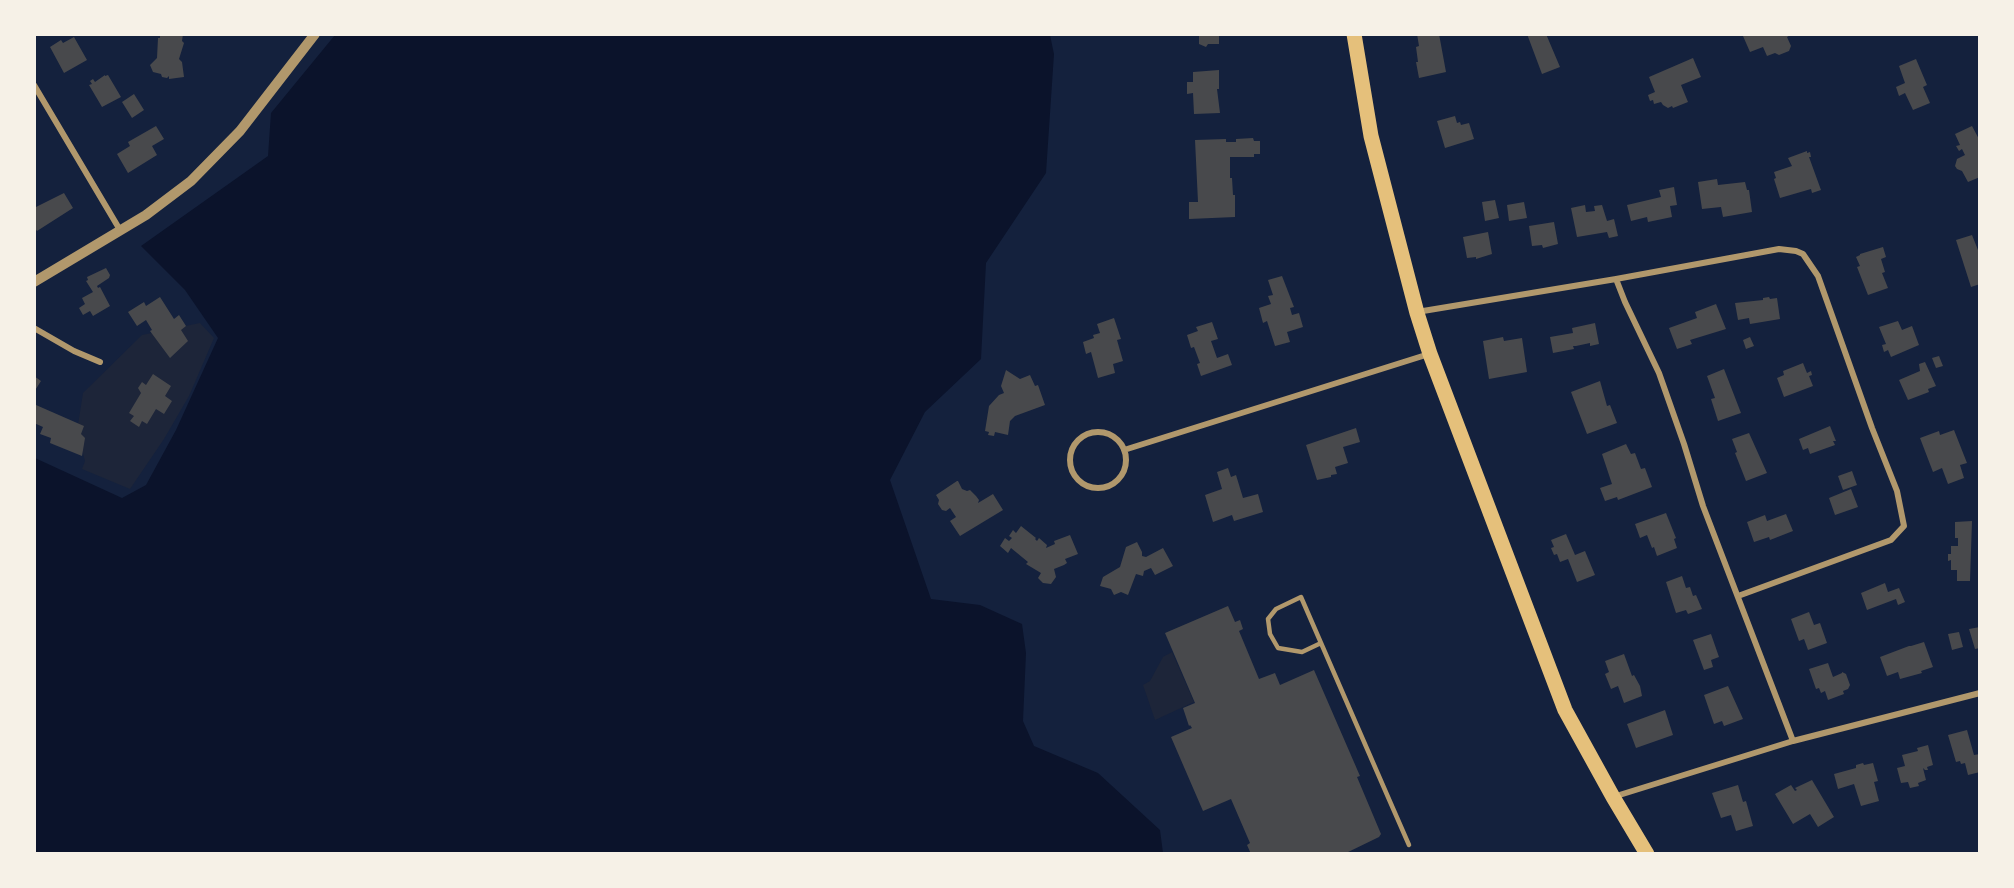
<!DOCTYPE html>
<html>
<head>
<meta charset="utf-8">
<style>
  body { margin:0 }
  #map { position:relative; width:2014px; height:888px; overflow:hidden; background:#14213d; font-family:"IBM Plex Serif",serif }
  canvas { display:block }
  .frame { position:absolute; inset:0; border:36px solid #f6f1e7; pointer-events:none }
</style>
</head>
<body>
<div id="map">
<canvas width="2014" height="888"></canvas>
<div class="frame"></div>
</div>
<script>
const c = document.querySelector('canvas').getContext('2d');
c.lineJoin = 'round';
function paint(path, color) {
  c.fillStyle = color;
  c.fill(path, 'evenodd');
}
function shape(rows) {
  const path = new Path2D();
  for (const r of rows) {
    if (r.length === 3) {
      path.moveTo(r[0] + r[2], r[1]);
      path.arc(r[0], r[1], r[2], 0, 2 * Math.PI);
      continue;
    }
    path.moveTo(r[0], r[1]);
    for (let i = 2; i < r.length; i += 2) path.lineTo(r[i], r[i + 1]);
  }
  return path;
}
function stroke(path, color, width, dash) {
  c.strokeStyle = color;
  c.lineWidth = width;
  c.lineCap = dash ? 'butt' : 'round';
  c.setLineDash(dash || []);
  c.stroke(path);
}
paint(shape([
  [200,323,214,338,189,396,164,439,130,489,82,469,85,461,77,431,83,393,142,335],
  [1172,652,1194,702,1155,720,1143,685,1150,681,1163,657]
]), '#1d2539');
paint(shape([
  [335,35,1050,35,1054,54,1046,173,986,263,981,359,925,412,890,480,931,599,980,605,1022,624,1026,653,1023,721,1034,746,1098,773,1160,830,1163,853,35,853,35,458,122,498,146,485,176,430,218,338,185,290,141,246,268,156,271,113]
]), '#0b132b');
paint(shape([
  [160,34,183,34,182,41,184,43,179,59,182,62,184,77,169,79,169,76,167,78,162,77,161,74,153,72,150,65,157,58,158,38,160,38],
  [1199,34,1219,34,1219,44,1208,44,1206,47,1199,44],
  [1417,34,1439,34,1446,72,1419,78,1416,62,1418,62,1416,47,1419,46],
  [1527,34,1546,34,1560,67,1542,74],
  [1747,34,1792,34,1787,37,1791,46,1789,51,1779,55,1775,53,1767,56,1763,47,1750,52,1743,36],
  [74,37,87,60,64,73,50,47,61,40,63,43],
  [1693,58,1701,77,1681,85,1688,102,1673,108,1672,106,1668,108,1663,105,1661,102,1654,104,1653,100,1650,101,1648,95,1655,92,1649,77],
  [1916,59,1927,85,1923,87,1930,103,1913,110,1905,93,1899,96,1896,87,1905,83,1899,66],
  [1219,70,1219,89,1217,89,1220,113,1194,114,1193,93,1187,94,1187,82,1193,82,1193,72],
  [105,75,105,76,108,75,121,97,102,107,89,85,92,84,90,81,93,79,95,82],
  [134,94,144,110,132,118,122,102],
  [1455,116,1457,123,1460,122,1461,125,1469,123,1474,139,1445,148,1437,121],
  [156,126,164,139,152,146,157,155,128,173,117,154,130,146,128,142],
  [1972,126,1980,141,1980,177,1968,182,1962,171,1957,169,1955,166,1957,159,1965,155,1962,149,1959,151,1956,146,1960,145,1955,134],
  [1253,138,1254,141,1260,141,1260,154,1254,154,1254,157,1230,157,1230,178,1232,178,1233,195,1235,195,1235,217,1189,219,1189,202,1198,202,1195,140,1226,139,1226,142,1236,142,1236,139],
  [1807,151,1807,153,1810,152,1811,157,1809,157,1821,190,1812,193,1811,189,1780,198,1774,179,1776,178,1774,172,1792,166,1788,158],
  [1717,179,1718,185,1745,182,1747,190,1749,190,1752,212,1723,217,1721,207,1702,209,1698,182],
  [1674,187,1677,205,1670,206,1672,217,1648,222,1647,217,1631,221,1627,205,1661,197,1659,190],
  [64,193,73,208,37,231,34,227,34,208],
  [1495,200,1499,218,1485,221,1482,202],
  [1524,202,1527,218,1509,221,1507,205],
  [1585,205,1586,212,1595,211,1594,206,1602,205,1607,221,1614,219,1618,236,1609,238,1607,232,1577,237,1571,208],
  [1554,222,1558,244,1543,248,1542,245,1532,246,1529,226],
  [1488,232,1492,254,1476,259,1476,257,1467,258,1463,237],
  [1972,235,1980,255,1980,284,1971,287,1956,240],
  [1883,247,1886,257,1881,259,1885,272,1882,273,1888,288,1868,295,1857,267,1860,266,1856,257,1860,255,1860,254],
  [106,268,110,275,109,278,97,286,98,288,100,287,110,306,93,316,90,311,83,315,79,308,85,304,82,298,93,292,86,281,88,280,87,277],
  [1282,276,1294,307,1290,308,1292,315,1299,313,1303,327,1287,332,1290,342,1275,346,1267,321,1263,323,1259,308,1271,304,1268,296,1273,295,1268,280],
  [160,297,174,319,179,315,186,326,181,330,188,341,170,358,150,331,152,330,146,320,137,326,128,312,144,302,146,306],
  [1769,297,1770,299,1777,298,1780,319,1750,324,1749,318,1738,320,1735,303,1763,300,1763,298],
  [1716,304,1726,329,1690,340,1692,344,1677,349,1669,328,1697,318,1695,312],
  [1114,318,1121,339,1117,340,1123,361,1113,364,1115,373,1098,378,1091,352,1086,354,1083,342,1094,338,1093,335,1100,333,1097,324],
  [1898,321,1902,330,1912,326,1919,345,1891,357,1888,350,1884,352,1882,345,1886,344,1879,327],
  [1212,322,1218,339,1211,341,1217,358,1228,354,1232,365,1201,376,1197,364,1200,363,1194,347,1191,348,1187,335,1198,331,1196,327],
  [1595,323,1599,344,1590,346,1590,343,1576,346,1573,346,1574,349,1553,353,1550,337,1573,333,1572,328],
  [1503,337,1504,341,1522,338,1527,372,1489,379,1483,341],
  [1750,337,1754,346,1746,349,1743,340],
  [1939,356,1943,366,1936,368,1932,358],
  [1925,362,1936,386,1928,389,1929,392,1908,400,1899,380,1920,371,1919,364],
  [1803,363,1807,373,1811,371,1812,375,1809,376,1813,386,1784,397,1777,378,1784,375,1783,371],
  [1724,369,1741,413,1718,421,1711,399,1715,398,1707,376],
  [1006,370,1020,379,1030,375,1035,386,1038,385,1045,405,1015,416,1010,421,1008,435,995,432,994,436,988,435,989,432,985,431,989,406,999,395,1004,393,1001,386],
  [153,374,171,386,165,396,172,401,164,414,156,409,147,424,142,421,139,427,130,421,134,416,129,413,141,393,138,388,142,382,146,385],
  [34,376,41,381,34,392],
  [1600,381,1607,406,1610,405,1617,423,1587,434,1571,392],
  [36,405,84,426,81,434,85,438,82,456,50,443,51,438,40,434,43,427,34,423],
  [1830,426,1836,441,1833,441,1835,445,1810,454,1808,448,1803,450,1799,439],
  [1356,428,1360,442,1343,447,1348,463,1335,467,1337,474,1331,475,1331,477,1317,480,1306,445],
  [1954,430,1967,463,1960,465,1964,478,1948,484,1942,468,1933,472,1920,438,1939,431,1940,435],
  [1749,433,1767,473,1746,481,1735,453,1737,452,1732,439],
  [1626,444,1631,454,1635,453,1641,469,1645,468,1652,487,1618,500,1617,497,1605,501,1600,488,1612,484,1602,454],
  [1228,468,1231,477,1236,475,1243,498,1258,494,1263,512,1234,521,1232,515,1213,522,1205,495,1222,489,1217,472],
  [1852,471,1857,485,1843,490,1838,476],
  [957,481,958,481,962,489,967,491,970,490,976,496,979,500,978,503,993,494,1003,510,960,536,950,521,956,517,950,508,946,511,942,510,938,504,939,500,936,495],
  [1851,489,1858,507,1835,515,1829,498],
  [1666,513,1676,538,1674,539,1677,548,1657,556,1654,547,1652,548,1647,535,1640,538,1635,524],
  [1786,514,1793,531,1770,540,1769,537,1754,542,1747,522,1765,515,1767,521],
  [1972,521,1970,581,1957,581,1957,570,1951,570,1951,560,1948,561,1948,554,1951,554,1951,546,1958,546,1958,538,1955,538,1955,522],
  [1021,526,1036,538,1035,539,1037,541,1039,538,1047,545,1046,548,1055,544,1054,541,1070,535,1078,554,1065,559,1067,563,1064,565,1054,569,1056,577,1051,584,1043,583,1038,578,1041,573,1026,564,1028,562,1011,548,1008,553,1000,546,1005,538,1009,541,1012,538,1009,536,1013,530,1016,533],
  [1566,534,1575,555,1585,551,1595,575,1577,582,1568,559,1560,562,1557,554,1554,555,1551,548,1554,547,1551,540],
  [1137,542,1142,552,1142,556,1146,557,1163,548,1173,566,1155,575,1151,568,1144,571,1143,576,1136,574,1128,595,1121,592,1114,595,1111,589,1100,586,1103,577,1120,567,1126,547],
  [1682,576,1686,588,1690,587,1693,596,1696,595,1702,609,1688,614,1686,610,1676,613,1666,582],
  [1885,583,1888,592,1899,588,1905,602,1898,605,1896,599,1867,610,1861,593],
  [1228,606,1235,622,1240,620,1243,629,1239,631,1259,679,1275,673,1280,685,1314,670,1360,776,1357,777,1381,834,1379,837,1344,854,1251,854,1247,845,1250,843,1231,799,1203,811,1171,737,1192,728,1190,725,1189,726,1183,708,1195,703,1165,633],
  [1809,612,1814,625,1820,623,1827,643,1808,650,1804,639,1799,641,1791,619],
  [1980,627,1980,648,1975,649,1969,629],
  [1959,632,1963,647,1952,650,1948,634],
  [1711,634,1719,657,1711,660,1713,667,1704,670,1693,640],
  [1924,642,1933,667,1921,671,1922,673,1900,679,1898,672,1887,676,1880,657,1909,646,1911,646],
  [1624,654,1632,676,1634,675,1640,686,1642,696,1624,703,1618,686,1611,689,1605,674,1609,672,1605,661],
  [1828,663,1833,677,1842,673,1842,672,1846,674,1850,685,1848,689,1843,691,1844,694,1828,700,1825,691,1821,693,1819,688,1816,689,1809,669],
  [1728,686,1743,719,1724,726,1722,721,1714,724,1704,695],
  [1665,710,1673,735,1636,748,1627,724],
  [1967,730,1974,755,1980,754,1980,772,1968,775,1965,763,1961,764,1960,761,1956,762,1948,735],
  [1928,745,1933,765,1927,767,1928,770,1925,770,1923,768,1926,780,1918,783,1919,786,1910,788,1908,782,1901,783,1897,768,1905,766,1902,755,1918,751,1917,748],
  [1863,763,1864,765,1873,763,1878,781,1874,782,1879,801,1861,806,1854,784,1838,789,1834,774,1856,768,1856,765],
  [1812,780,1834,817,1818,827,1810,814,1793,824,1775,794,1791,785,1795,791,1797,790,1795,788],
  [1738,785,1743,802,1746,801,1753,826,1736,831,1731,815,1721,818,1712,793]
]), '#48494c');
stroke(shape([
  [1321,643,1302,652,1278,648,1270,634,1268,619,1276,609,1301,597,1321,643,1388,797,1409,845]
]), '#b1986c', 4.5);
stroke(shape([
  [34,85,120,230],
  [1616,279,1625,302,1659,373,1684,444,1703,506,1793,741],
  [1417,312,1616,279,1779,249,1796,251,1803,254,1818,276,1872,428,1897,491,1904,526,1891,540,1738,596],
  [34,328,74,351,100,362],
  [1098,460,28],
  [1124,450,1429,354],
  [1613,797,1793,741,1980,693]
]), '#b1986c', 6);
stroke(shape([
  [34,282,146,215,191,181,240,131,315,34]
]), '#b1986c', 10);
stroke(shape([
  [1354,34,1371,136,1417,313,1430,354,1565,710,1613,797,1647,854]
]), '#e5c07b', 15);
</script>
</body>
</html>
